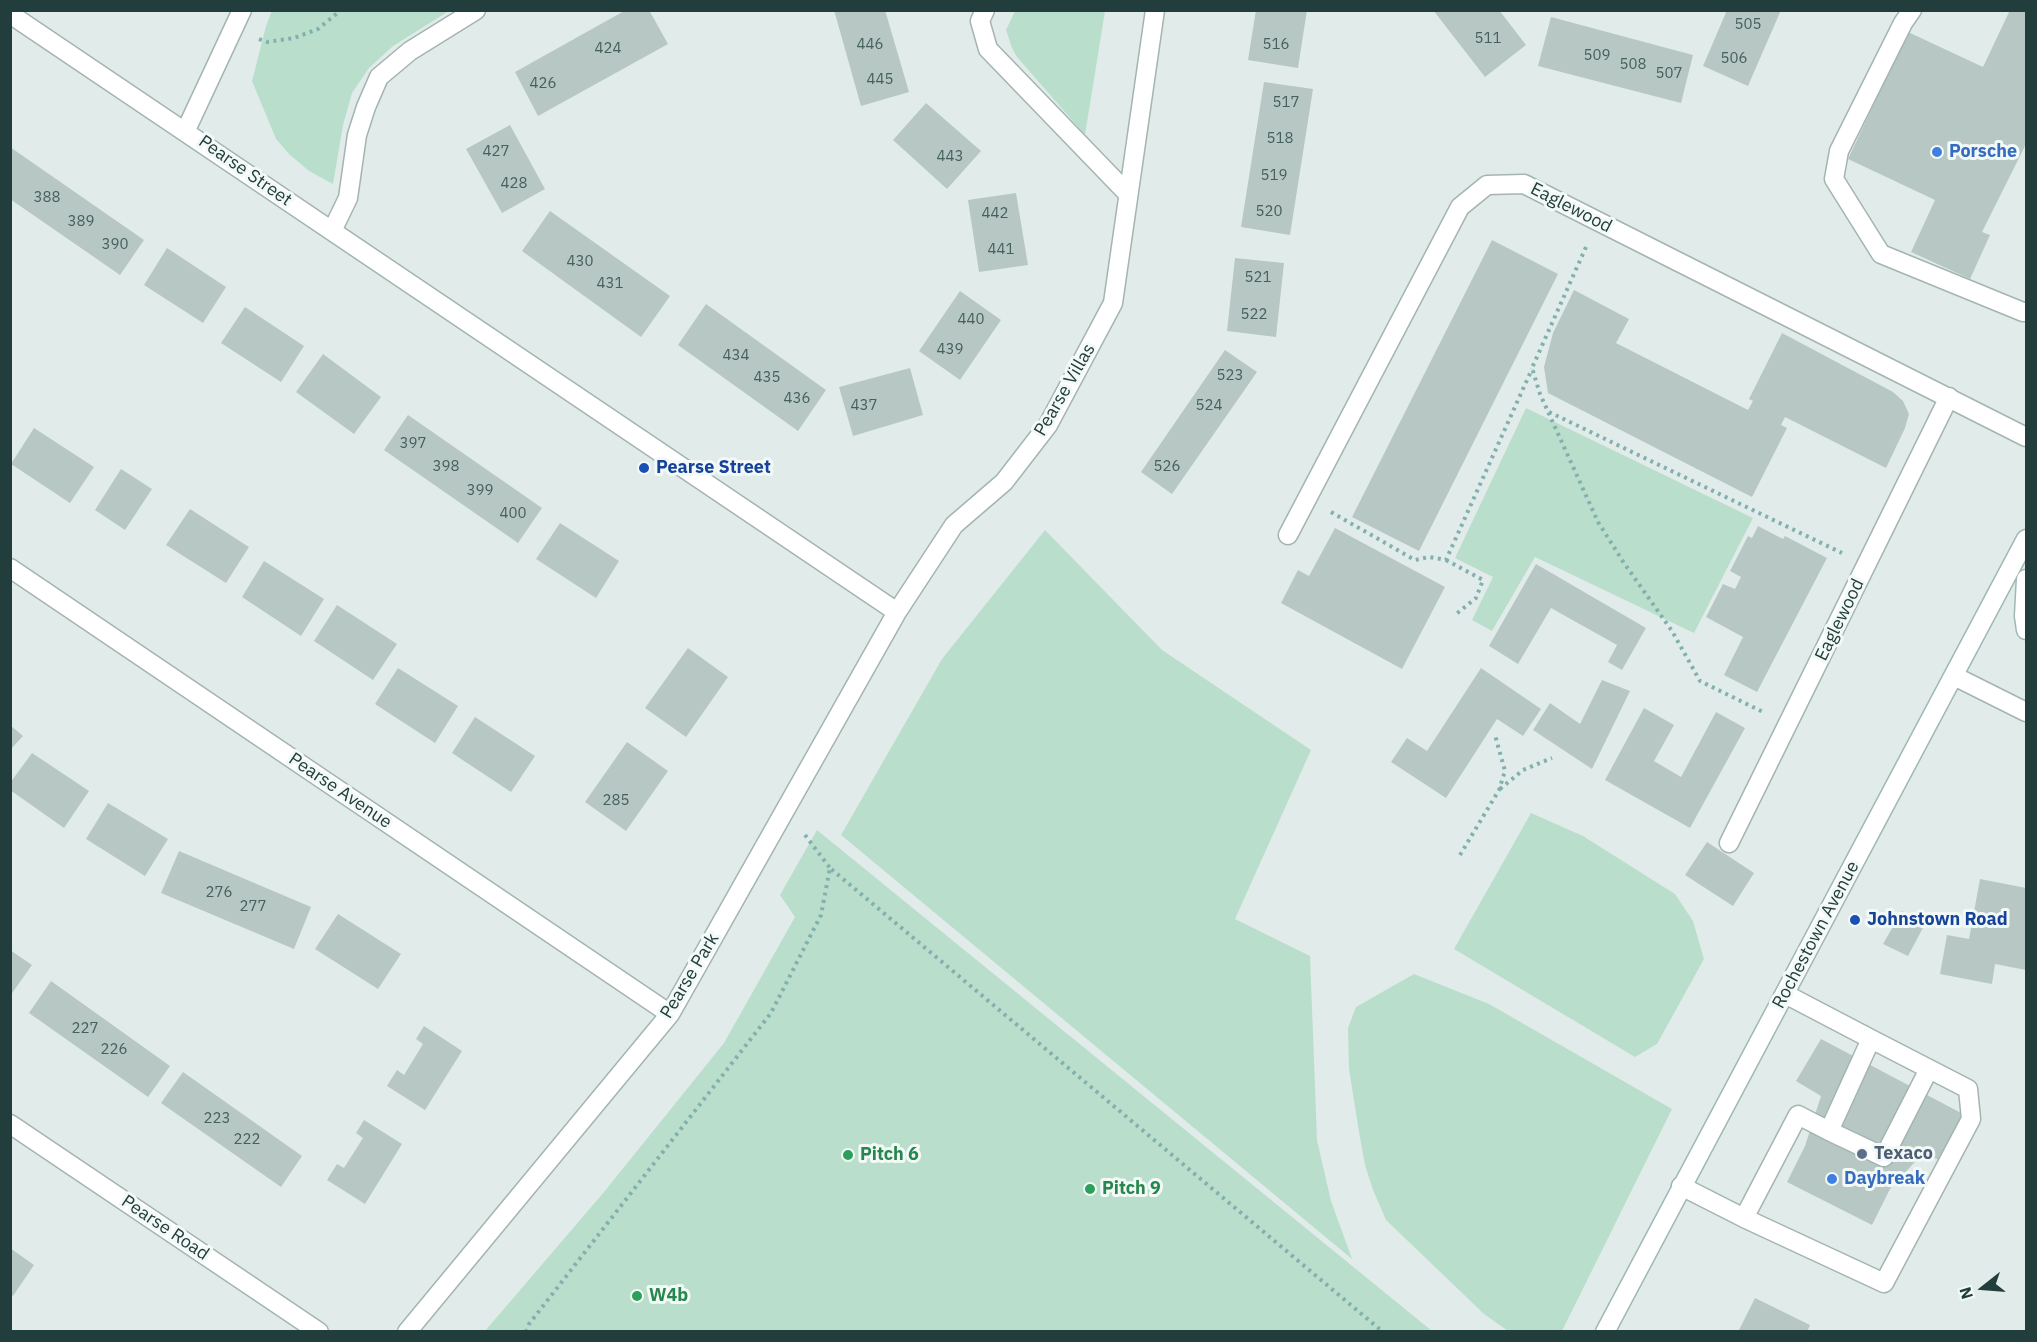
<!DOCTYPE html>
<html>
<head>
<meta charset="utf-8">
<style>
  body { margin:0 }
  #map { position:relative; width:2037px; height:1342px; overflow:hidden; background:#e1ecea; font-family:"IBM Plex Sans",sans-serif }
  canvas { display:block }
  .frame { position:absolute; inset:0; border:12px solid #213d3c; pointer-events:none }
  .north { position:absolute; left:1953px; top:1258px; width:60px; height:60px; -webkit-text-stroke:4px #f2f9f7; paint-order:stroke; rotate:253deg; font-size:16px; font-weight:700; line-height:24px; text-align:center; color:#213d3c }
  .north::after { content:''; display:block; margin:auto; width:21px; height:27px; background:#213d3c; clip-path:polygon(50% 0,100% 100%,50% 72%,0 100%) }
</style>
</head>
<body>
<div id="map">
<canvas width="2037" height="1342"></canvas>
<div class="frame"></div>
<div class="north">N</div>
</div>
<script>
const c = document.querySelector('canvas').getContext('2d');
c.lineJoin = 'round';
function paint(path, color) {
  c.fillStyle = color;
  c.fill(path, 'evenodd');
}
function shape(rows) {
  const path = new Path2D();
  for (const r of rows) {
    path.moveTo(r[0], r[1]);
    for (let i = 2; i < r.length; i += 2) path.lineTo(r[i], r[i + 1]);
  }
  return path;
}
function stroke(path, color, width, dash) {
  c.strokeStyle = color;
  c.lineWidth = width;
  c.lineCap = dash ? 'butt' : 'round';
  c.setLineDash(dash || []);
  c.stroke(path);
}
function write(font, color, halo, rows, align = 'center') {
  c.font = font + ' "IBM Plex Sans",sans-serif';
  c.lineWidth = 6;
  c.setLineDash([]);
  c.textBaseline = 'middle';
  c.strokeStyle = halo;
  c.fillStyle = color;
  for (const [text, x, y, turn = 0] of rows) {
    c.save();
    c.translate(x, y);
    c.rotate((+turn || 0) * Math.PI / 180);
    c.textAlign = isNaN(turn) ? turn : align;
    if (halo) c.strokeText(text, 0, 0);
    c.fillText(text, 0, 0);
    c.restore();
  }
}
paint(shape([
  [272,10,449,11,393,46,369,68,352,93,343,125,333,184,309,171,289,154,276,139,252,81,266,26],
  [1015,11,1105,11,1085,135,1017,57,1012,48,1006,30],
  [1526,408,1753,518,1694,633,1535,557,1492,631,1472,620,1493,577,1455,558],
  [1045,530,1162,650,1311,750,1235,919,1310,956,1317,1140,1331,1201,1352,1259,841,835,942,659],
  [1531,813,1583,836,1675,894,1693,921,1704,959,1657,1044,1635,1057,1454,949],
  [817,830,1432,1331,485,1331,604,1192,724,1043,795,917,780,895],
  [1414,974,1489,1004,1672,1109,1562,1331,1508,1331,1484,1314,1386,1220,1373,1190,1365,1165,1359,1132,1349,1069,1348,1028,1356,1007]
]), '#badecc');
paint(shape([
  [626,10,649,10,668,44,538,116,515,72],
  [834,10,885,10,909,92,861,106],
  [1256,10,1307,10,1298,68,1248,60],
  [1433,10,1499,10,1526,45,1485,77],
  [1727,10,1781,10,1748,86,1703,66],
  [2010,10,2026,10,2026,144,1982,232,1990,235,1970,279,1911,252,1935,200,1848,159,1908,32,1983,67],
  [1551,17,1693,55,1681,103,1538,66],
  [1264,82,1313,89,1290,235,1241,227],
  [926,103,981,151,947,189,893,140],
  [510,125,545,189,502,213,466,149],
  [10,147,144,240,120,275,10,199],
  [1016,193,1028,265,979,272,968,200],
  [550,211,670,296,641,337,522,251],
  [1492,240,1558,274,1419,551,1352,517],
  [167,248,226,287,203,323,144,285],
  [1235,258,1284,263,1276,337,1227,331],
  [1574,290,1629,319,1616,343,1748,410,1753,401,1749,399,1782,333,1893,392,1903,401,1909,414,1905,428,1886,468,1785,417,1781,425,1787,428,1752,497,1548,393,1544,367,1553,333],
  [960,291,1001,320,960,380,919,351],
  [706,304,826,390,798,431,678,345],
  [245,307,304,346,281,382,221,343],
  [1225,350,1257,372,1172,494,1141,472],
  [323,354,381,397,354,434,296,392],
  [910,368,923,415,853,436,839,387],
  [408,415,542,508,518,543,384,450],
  [34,428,94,467,70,503,11,464],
  [121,469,152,489,125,530,95,510],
  [190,509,249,547,226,583,166,545],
  [560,523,619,561,596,598,536,559],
  [1758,526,1783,539,1785,536,1827,558,1757,692,1724,675,1743,637,1706,617,1723,584,1735,589,1741,577,1730,571,1748,536,1752,538],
  [1335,528,1445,587,1402,669,1281,603,1298,570,1309,576],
  [264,561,324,599,301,636,242,597],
  [1536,564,1646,628,1622,670,1608,662,1617,645,1551,608,1518,664,1489,646],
  [337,605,397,644,373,680,314,641],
  [688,648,728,677,686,737,645,708],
  [398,668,458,706,435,743,375,704],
  [1481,668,1541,709,1523,736,1497,719,1446,798,1391,762,1407,738,1427,751],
  [1602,680,1630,691,1592,769,1533,730,1550,703,1580,724],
  [1644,708,1674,725,1654,761,1681,777,1716,712,1745,728,1690,828,1605,780],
  [475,717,535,756,511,792,452,753],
  [10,725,23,736,10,750],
  [627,742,668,771,626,831,585,802],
  [32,753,89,791,64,828,10,790,10,783],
  [108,803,168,839,145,876,86,839],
  [1707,842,1754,873,1733,906,1685,875],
  [179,851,311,907,294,949,161,893],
  [1980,879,2026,888,2026,970,1995,964,1992,984,1940,974,1947,935,1969,939],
  [1902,911,1925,924,1908,956,1883,944],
  [338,914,401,954,378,989,315,949],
  [10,950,32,965,10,996],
  [51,981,170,1066,148,1097,29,1013],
  [424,1026,462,1051,425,1110,387,1086,397,1070,404,1075,423,1044,416,1039],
  [1821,1039,1963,1114,1939,1160,1923,1153,1890,1189,1872,1225,1787,1182,1805,1146,1821,1096,1796,1081],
  [183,1072,302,1156,281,1187,161,1103],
  [364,1120,402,1144,365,1204,327,1180,337,1164,344,1168,363,1138,356,1133],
  [10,1248,34,1265,13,1296,10,1294],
  [1755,1298,1810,1325,1807,1332,1738,1332]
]), '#b7c7c4');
const service = shape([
  [1912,10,1903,23,1839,151,1834,179,1881,254,2023,312,2026,312],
  [1829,1131,1884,1157,1929,1069],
  [1681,1186,1744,1218,1798,1115,1829,1131,1871,1039,1785,994],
  [1744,1218,1884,1283,1971,1119,1968,1089,1871,1039]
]);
const minor = shape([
  [985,10,980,21,988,49,1128,194],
  [10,14,897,612],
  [186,130,242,10],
  [332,231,348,198,357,135,366,107,379,77,410,51,476,10],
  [1288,535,1460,207,1487,185,1524,184,2026,437],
  [10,568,670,1014],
  [1729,843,1949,397],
  [10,1124,319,1332],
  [407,1332,670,1014,897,612,954,525,1004,482,1048,425,1113,303,1155,10]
]);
const tertiary = shape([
  [1954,676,2026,712]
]);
const secondary = shape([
  [2026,579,2024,616,2026,630],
  [1605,1332,2026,539]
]);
stroke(service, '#a4b4b2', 21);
stroke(minor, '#a4b4b2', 21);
stroke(tertiary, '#a4b4b2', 21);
stroke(secondary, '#a0b8b5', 21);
stroke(shape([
  [259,39,267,42,294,38,318,29,341,10],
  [1586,247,1532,368,1540,394,1598,522,1624,563,1672,631,1700,681,1763,712],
  [1549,412,1842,553],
  [1331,512,1415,560,1429,557,1446,560,1532,369],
  [1446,560,1483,580,1476,598,1455,615],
  [1500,789,1523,770,1552,758],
  [805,835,830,868],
  [1460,855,1499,790,1505,771,1495,735],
  [526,1332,529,1324,771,1013,821,915,830,868,1383,1332]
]), '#81b0ad', 4, [3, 4.5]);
stroke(service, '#fff', 18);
stroke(minor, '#fff', 18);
stroke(tertiary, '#fff', 18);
stroke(secondary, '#fff', 18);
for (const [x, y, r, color] of [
  [1937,152,6,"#3f7fe0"],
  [644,468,6,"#1a4fb4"],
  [1855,920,6,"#1a4fb4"],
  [1862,1154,6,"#5c6f8a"],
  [848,1155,6,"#2e9e5b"],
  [1832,1179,6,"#3f7fe0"],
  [1090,1189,6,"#2e9e5b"],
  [637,1296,6,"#2e9e5b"]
]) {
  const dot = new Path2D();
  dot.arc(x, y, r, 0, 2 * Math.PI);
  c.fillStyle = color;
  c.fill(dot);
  stroke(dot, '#f2f9f7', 2);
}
write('15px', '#46605e', null, [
  ["505",1748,25],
  ["511",1488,39],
  ["446",870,45],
  ["516",1276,45],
  ["424",608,49],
  ["509",1597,56],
  ["506",1734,59],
  ["508",1633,65],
  ["507",1669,74],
  ["445",880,80],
  ["426",543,84],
  ["517",1286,103],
  ["518",1280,139],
  ["427",496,152],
  ["443",950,157],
  ["519",1274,176],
  ["428",514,184],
  ["388",47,198],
  ["520",1269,212],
  ["442",995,214],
  ["389",81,222],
  ["390",115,245],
  ["441",1001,250],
  ["430",580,262],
  ["521",1258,278],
  ["431",610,284],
  ["522",1254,315],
  ["440",971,320],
  ["439",950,350],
  ["434",736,356],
  ["523",1230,376],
  ["435",767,378],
  ["436",797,399],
  ["437",864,406],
  ["524",1209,406],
  ["397",413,444],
  ["398",446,467],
  ["526",1167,467],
  ["399",480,491],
  ["400",513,514],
  ["285",616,801],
  ["276",219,893],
  ["277",253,907],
  ["227",85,1029],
  ["226",114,1050],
  ["223",217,1119],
  ["222",247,1140]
]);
write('bold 18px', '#366cbe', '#f2f9f7', [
  ["Porsche",1949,152],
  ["Daybreak",1844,1179]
], 'left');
write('18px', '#213d3c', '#f2f9f7', [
  ["Pearse Street",245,171,35],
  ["Eaglewood",1571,208,27],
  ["Pearse Villas",1065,390,-60],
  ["Eaglewood",1840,620,-64],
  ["Pearse Avenue",340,791,34],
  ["Rochestown Avenue",1816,935,-62],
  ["Pearse Park",690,976,-59],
  ["Pearse Road",165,1228,34]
]);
write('bold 18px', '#164399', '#f2f9f7', [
  ["Pearse Street",656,468],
  ["Johnstown Road",1867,920]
], 'left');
write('bold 18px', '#4e5e75', '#f2f9f7', [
  ["Texaco",1874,1154]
], 'left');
write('bold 18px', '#27864d', '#f2f9f7', [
  ["Pitch 6",860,1155],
  ["Pitch 9",1102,1189],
  ["W4b",649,1296]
], 'left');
</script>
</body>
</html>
